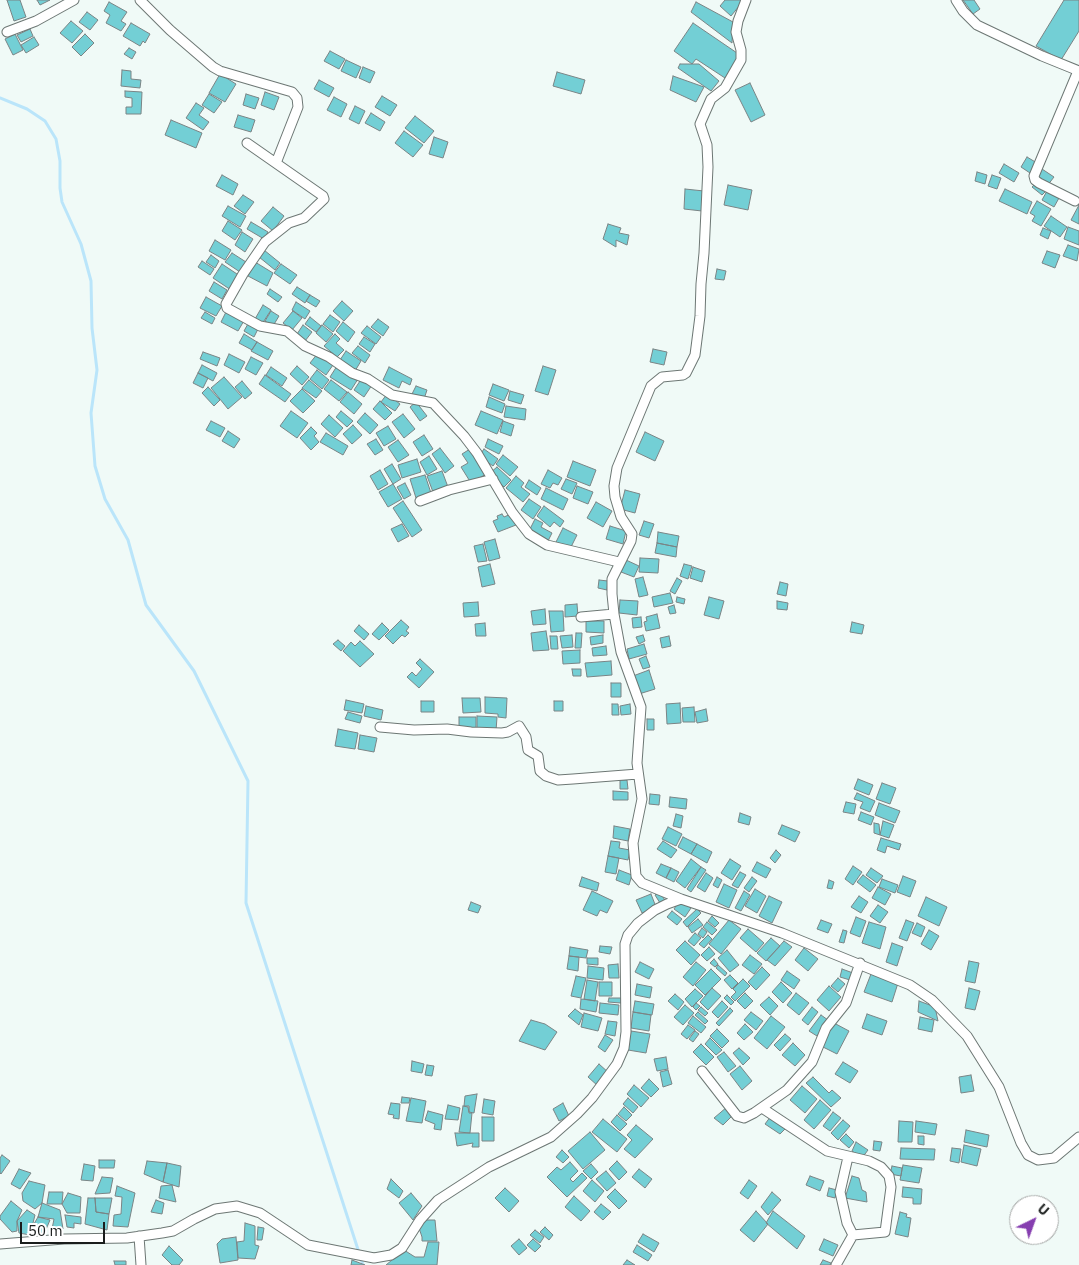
<!DOCTYPE html>
<html>
<head>
<meta charset="utf-8">
<style>
  body { margin:0 }
  #map { position:relative; width:1079px; height:1265px; overflow:hidden; background:#f0faf7; font-family:"IBM Plex Sans",sans-serif }
  canvas { display:block }
  .north { position:absolute; left:1009px; top:1195px; width:50px; height:50px; box-sizing:border-box; background:#fff; border:1px solid #a3a5a4; border-radius:50%; rotate:42deg; font-size:14px; font-weight:700; line-height:20px; text-align:center; color:#1a1d1c }
  .north::after { content:''; display:block; margin:auto; width:18px; height:22px; background:#863eb0; clip-path:polygon(50% 0,100% 100%,50% 72%,0 100%) }
  .scale { position:absolute; left:20px; top:1222px; width:85px; height:22px; box-sizing:border-box; border:2px solid #1a1d1c; border-top:0; padding-left:6px; font-size:15px; line-height:18px; white-space:nowrap; color:#1a1d1c; -webkit-text-stroke:4px #fff; paint-order:stroke }
</style>
</head>
<body>
<div id="map">
<canvas width="1079" height="1265"></canvas>
<div class="north">U</div>
<div class="scale">50 m</div>
</div>
<script>
const c = document.querySelector('canvas').getContext('2d');
c.lineJoin = 'round';
function shape(rows) {
  const path = new Path2D();
  for (const r of rows) {
    path.moveTo(r[0], r[1]);
    for (let i = 2; i < r.length; i += 2) path.lineTo(r[i], r[i + 1]);
  }
  return path;
}
function stroke(path, color, width, dash) {
  c.strokeStyle = color;
  c.lineWidth = width;
  c.lineCap = dash ? 'butt' : 'round';
  c.setLineDash(dash || []);
  c.stroke(path);
}
function paint(path, color) {
  c.fillStyle = color;
  c.fill(path, 'evenodd');
}
stroke(shape([
  [0,98,27,109,45,121,56,139,60,161,60,188,62,202,81,244,91,281,92,328,97,370,91,413,95,466,105,499,128,540,146,605,194,671,248,781,246,903,363,1265]
]), '#bae5fa', 3);
const building = shape([
  [7,0,20,0,26,17,14,21,7,0],
  [37,0,50,0,40,5,37,0],
  [725,0,744,0,731,16,720,6,725,0],
  [963,0,974,0,980,9,973,14,963,0],
  [1064,0,1079,0,1079,31,1061,60,1036,46,1064,0],
  [109,2,127,12,121,21,126,24,121,31,106,23,110,15,104,11,109,2],
  [696,2,733,22,732,43,691,12,696,2],
  [87,12,98,20,90,30,79,22,87,12],
  [71,21,83,31,72,43,60,33,71,21],
  [131,23,150,34,145,43,143,41,140,46,123,36,131,23],
  [693,23,740,55,725,78,696,59,692,64,674,51,693,23],
  [30,29,33,36,21,42,17,35,30,29],
  [15,34,23,50,13,55,5,39,15,34],
  [85,34,94,43,81,56,72,47,85,34],
  [34,37,39,45,26,53,21,45,34,37],
  [129,48,136,52,132,59,124,54,129,48],
  [330,51,345,59,339,69,324,61,330,51],
  [346,60,361,67,356,78,341,71,346,60],
  [680,64,699,64,719,81,711,91,678,68,680,64],
  [363,67,375,72,370,83,359,78,363,67],
  [122,70,131,71,131,79,141,80,140,88,121,86,122,70],
  [557,72,585,80,581,94,553,86,557,72],
  [220,74,236,84,225,102,209,93,220,74],
  [673,76,704,87,696,102,670,90,673,76],
  [319,80,334,88,329,97,314,89,319,80],
  [750,83,765,115,751,122,735,90,750,83],
  [125,91,142,92,141,114,126,114,126,107,132,107,132,98,125,97,125,91],
  [265,92,279,97,274,110,261,105,265,92],
  [209,94,222,102,214,113,202,105,209,94],
  [246,94,259,98,255,109,243,105,246,94],
  [382,96,397,105,390,116,375,107,382,96],
  [334,97,347,104,341,117,327,110,334,97],
  [196,103,204,108,199,115,209,122,203,130,186,118,196,103],
  [355,106,365,111,359,124,349,119,355,106],
  [371,113,385,122,380,131,365,123,371,113],
  [238,115,255,120,251,132,234,127,238,115],
  [415,116,434,131,424,143,405,128,415,116],
  [171,120,202,133,196,148,165,135,171,120],
  [404,131,423,145,413,157,395,143,404,131],
  [434,137,448,142,443,158,429,154,434,137],
  [1027,157,1037,163,1030,173,1021,167,1027,157],
  [1004,164,1019,173,1014,182,999,173,1004,164],
  [1042,169,1054,177,1047,186,1036,177,1042,169],
  [977,172,987,175,985,184,975,181,977,172],
  [222,175,238,184,233,195,216,186,222,175],
  [992,175,1001,178,997,189,988,186,992,175],
  [1036,183,1046,191,1042,195,1032,187,1036,183],
  [728,185,752,190,748,210,724,205,728,185],
  [685,189,704,191,702,211,684,209,685,189],
  [1005,189,1032,202,1027,214,999,201,1005,189],
  [1047,191,1059,198,1054,207,1042,200,1047,191],
  [243,195,254,202,245,214,234,206,243,195],
  [1037,201,1051,209,1041,226,1032,221,1035,216,1030,213,1037,201],
  [1079,205,1079,224,1071,220,1079,205],
  [228,206,246,216,240,227,222,216,228,206],
  [273,207,284,216,273,231,261,221,273,207],
  [1051,216,1067,227,1060,237,1044,226,1051,216],
  [228,221,242,230,235,240,222,231,228,221],
  [251,222,268,232,264,239,247,229,251,222],
  [608,224,621,228,619,233,629,235,627,245,616,240,616,247,603,239,608,224],
  [1068,227,1079,231,1079,245,1064,239,1068,227],
  [1043,228,1051,231,1048,239,1040,235,1043,228],
  [242,232,253,239,245,252,235,245,242,232],
  [215,240,231,250,225,260,209,251,215,240],
  [1068,245,1079,249,1077,261,1063,256,1068,245],
  [264,250,280,263,275,270,259,257,264,250],
  [1047,251,1060,255,1055,268,1042,263,1047,251],
  [232,253,246,262,240,272,225,262,232,253],
  [211,255,219,261,215,268,206,262,211,255],
  [202,261,214,269,210,275,198,267,202,261],
  [255,262,273,273,267,286,248,276,255,262],
  [222,264,240,276,231,290,213,278,222,264],
  [281,264,297,275,290,284,274,273,281,264],
  [717,269,726,271,724,280,715,279,717,269],
  [214,282,227,290,222,299,209,291,214,282],
  [297,287,310,295,305,303,292,294,297,287],
  [270,289,282,297,278,302,267,294,270,289],
  [310,295,320,301,316,307,306,301,310,295],
  [206,297,222,306,216,316,200,308,206,297],
  [342,301,353,311,344,321,333,311,342,301],
  [296,302,310,311,305,319,292,310,296,302],
  [263,305,271,310,262,324,255,319,263,305],
  [227,310,245,319,238,331,221,322,227,310],
  [271,311,279,316,273,326,265,321,271,311],
  [293,311,302,318,292,330,283,323,293,311],
  [205,312,215,318,212,324,201,318,205,312],
  [330,315,340,322,333,332,323,324,330,315],
  [310,317,321,326,316,332,305,324,310,317],
  [378,319,389,327,383,336,371,327,378,319],
  [249,322,259,327,254,337,244,331,249,322],
  [343,322,355,332,348,342,336,331,343,322],
  [303,325,312,332,305,341,297,334,303,325],
  [322,325,333,334,326,342,316,333,322,325],
  [367,326,381,337,376,344,361,333,367,326],
  [244,334,257,342,252,350,239,343,244,334],
  [335,334,340,339,336,343,344,350,337,357,324,346,335,334],
  [364,337,375,344,370,352,359,344,364,337],
  [257,342,273,351,268,360,251,351,257,342],
  [358,346,370,355,365,363,352,353,358,346],
  [653,349,667,352,664,365,650,362,653,349],
  [346,351,361,361,355,371,340,360,346,351],
  [203,352,220,358,217,366,200,359,203,352],
  [318,353,333,365,326,375,310,363,318,353],
  [229,354,245,362,239,373,224,365,229,354],
  [251,357,263,363,256,375,245,369,251,357],
  [202,365,217,373,213,381,198,373,202,365],
  [297,366,309,377,302,385,290,374,297,366],
  [337,366,358,379,351,390,330,377,337,366],
  [543,366,556,370,548,395,535,391,543,366],
  [271,367,287,378,282,386,266,375,271,367],
  [389,367,412,379,410,385,402,381,399,388,383,380,389,367],
  [317,370,329,380,322,389,310,379,317,370],
  [198,373,208,378,203,388,193,383,198,373],
  [265,375,291,394,285,402,259,384,265,375],
  [224,377,242,397,228,409,211,388,224,377],
  [362,378,372,385,364,397,354,390,362,378],
  [309,380,322,391,316,398,302,388,309,380],
  [331,380,347,392,339,401,324,389,331,380],
  [242,381,252,393,245,399,235,387,242,381],
  [493,384,509,390,504,401,489,395,493,384],
  [416,386,427,390,424,399,412,394,416,386],
  [208,387,220,400,214,406,202,393,208,387],
  [302,389,315,401,303,413,290,401,302,389],
  [510,391,524,395,521,404,508,400,510,391],
  [348,392,362,404,354,414,340,402,348,392],
  [387,394,400,404,395,411,381,402,387,394],
  [489,397,505,404,502,413,486,407,489,397],
  [380,401,392,413,385,420,373,409,380,401],
  [416,402,427,416,420,421,410,407,416,402],
  [506,406,526,409,525,420,504,417,506,406],
  [291,411,308,423,297,438,280,426,291,411],
  [341,411,353,421,347,427,336,417,341,411],
  [481,411,503,420,497,434,475,425,481,411],
  [365,413,378,425,370,434,357,422,365,413],
  [403,414,415,429,404,438,392,422,403,414],
  [329,415,343,428,335,437,321,424,329,415],
  [211,421,225,428,220,437,206,430,211,421],
  [503,421,514,425,511,436,500,432,503,421],
  [353,425,362,435,352,444,343,434,353,425],
  [388,426,396,439,384,446,376,433,388,426],
  [311,427,317,433,314,436,319,442,311,450,300,438,311,427],
  [228,431,240,439,234,448,222,441,228,431],
  [645,432,664,441,655,461,636,452,645,432],
  [326,433,348,446,343,455,320,442,326,433],
  [424,435,433,449,422,456,413,442,424,435],
  [376,439,383,450,375,455,367,444,376,439],
  [488,439,503,446,499,454,485,447,488,439],
  [398,440,409,455,398,462,388,447,398,440],
  [440,448,454,466,445,473,432,454,440,448],
  [470,449,486,474,471,483,461,467,468,463,462,454,470,449],
  [484,449,498,459,493,466,479,456,484,449],
  [503,455,518,467,510,476,496,464,503,455],
  [429,456,437,469,427,475,420,462,429,456],
  [417,459,421,472,402,478,398,465,417,459],
  [573,461,596,470,590,486,567,477,573,461],
  [392,464,401,479,393,484,384,469,392,464],
  [497,467,511,480,504,487,490,473,497,467],
  [380,470,388,484,378,490,370,476,380,470],
  [548,470,562,478,558,485,553,483,550,488,541,484,548,470],
  [442,471,448,487,433,492,427,476,442,471],
  [425,475,431,493,416,498,410,479,425,475],
  [516,476,524,483,521,487,530,494,523,502,506,488,516,476],
  [566,479,577,483,572,494,561,489,566,479],
  [529,480,541,488,537,495,525,487,529,480],
  [405,483,411,495,404,499,397,487,405,483],
  [393,484,402,499,388,507,379,492,393,484],
  [577,486,593,492,588,504,573,498,577,486],
  [546,488,568,499,563,510,541,499,546,488],
  [625,490,640,494,635,513,620,509,625,490],
  [529,499,541,507,533,519,521,510,529,499],
  [403,501,422,530,412,537,393,508,403,501],
  [596,502,612,511,603,527,587,518,596,502],
  [544,506,564,521,560,527,554,522,550,527,537,516,544,506],
  [502,514,504,517,511,514,516,525,498,532,493,521,498,519,497,516,502,514],
  [535,519,543,523,541,527,552,533,548,541,529,531,535,519],
  [644,521,654,524,649,538,639,535,644,521],
  [402,524,409,536,398,542,391,529,402,524],
  [610,526,626,531,623,544,606,539,610,526],
  [563,528,577,535,570,549,556,542,563,528],
  [658,532,679,536,677,547,657,543,658,532],
  [495,539,500,558,489,561,484,542,495,539],
  [657,543,677,547,676,557,655,553,657,543],
  [483,544,487,561,478,562,474,546,483,544],
  [640,558,659,559,658,573,639,572,640,558],
  [626,560,639,566,634,577,621,572,626,560],
  [490,564,495,584,482,587,478,567,490,564],
  [684,564,692,566,688,579,680,576,684,564],
  [693,567,705,571,702,582,690,578,693,567],
  [643,577,648,595,639,597,635,579,643,577],
  [677,578,682,581,675,594,670,591,677,578],
  [599,580,608,581,607,590,598,588,599,580],
  [780,582,788,584,786,596,777,594,780,582],
  [670,593,673,603,654,607,652,597,670,593],
  [677,597,685,599,684,604,676,602,677,597],
  [709,597,724,601,719,619,704,615,709,597],
  [620,600,638,601,637,615,619,613,620,600],
  [777,601,788,603,787,610,777,609,777,601],
  [478,602,479,616,464,617,463,603,478,602],
  [577,604,578,616,565,617,565,605,577,604],
  [674,605,676,613,670,614,668,607,674,605],
  [545,609,546,624,533,625,531,611,545,609],
  [549,611,563,611,564,631,551,632,549,611],
  [657,614,660,628,646,631,644,622,647,621,646,617,657,614],
  [641,617,642,627,633,628,632,618,641,617],
  [401,620,409,627,406,631,409,633,405,637,402,635,393,644,385,636,401,620],
  [586,621,604,621,604,633,586,632,586,621],
  [852,622,864,625,862,634,850,632,852,622],
  [382,623,389,630,379,640,372,634,382,623],
  [485,623,486,636,476,636,475,624,485,623],
  [359,625,369,634,364,640,354,631,359,625],
  [546,631,549,650,533,651,531,633,546,631],
  [576,633,582,633,581,648,575,648,576,633],
  [572,635,573,647,562,648,560,636,572,635],
  [603,635,603,643,591,645,590,637,603,635],
  [643,635,645,641,639,644,636,637,643,635],
  [550,636,557,636,558,649,551,649,550,636],
  [669,636,671,646,662,648,660,638,669,636],
  [338,640,345,646,341,651,333,644,338,640],
  [360,641,374,654,360,667,343,651,351,642,355,646,360,641],
  [644,644,647,654,629,659,627,649,644,644],
  [606,646,607,655,593,656,592,648,606,646],
  [580,650,580,663,563,664,562,651,580,650],
  [646,656,650,667,643,669,639,659,646,656],
  [420,659,434,672,419,688,407,677,412,672,416,676,422,669,416,663,420,659],
  [611,661,612,675,587,677,585,663,611,661],
  [572,669,581,669,581,676,573,676,572,669],
  [649,670,655,689,639,694,633,676,649,670],
  [611,683,621,683,621,697,611,697,611,683],
  [485,697,507,698,506,718,498,717,498,714,485,713,485,697],
  [462,698,480,698,481,712,463,713,462,698],
  [346,700,364,704,362,713,344,710,346,700],
  [421,701,434,701,434,712,421,712,421,701],
  [554,701,563,701,563,711,554,711,554,701],
  [680,703,681,723,667,724,666,704,680,703],
  [612,704,618,704,619,715,612,715,612,704],
  [630,704,631,714,621,715,620,706,630,704],
  [366,706,383,710,381,720,364,716,366,706],
  [694,707,695,722,683,722,682,708,694,707],
  [706,709,708,721,697,723,695,712,706,709],
  [348,712,362,716,360,723,345,719,348,712],
  [477,716,497,717,496,731,477,729,477,716],
  [459,717,476,717,476,730,459,730,459,717],
  [647,719,654,719,654,730,647,730,647,719],
  [338,729,358,733,355,749,335,746,338,729],
  [360,735,377,738,374,752,358,749,360,735],
  [858,779,873,785,869,795,854,789,858,779],
  [620,780,627,780,628,789,620,789,620,780],
  [882,783,896,788,890,804,876,799,882,783],
  [613,791,628,792,628,800,613,800,613,791],
  [857,793,875,801,870,812,860,808,863,802,854,799,857,793],
  [650,794,660,795,659,805,649,804,650,794],
  [670,797,687,799,686,809,669,807,670,797],
  [846,802,856,804,854,814,843,812,846,802],
  [879,803,900,811,895,823,875,815,879,803],
  [861,812,874,817,871,825,858,820,861,812],
  [740,813,751,817,749,825,738,822,740,813],
  [676,814,683,816,681,828,673,826,676,814],
  [883,821,894,825,889,838,880,835,883,821],
  [874,823,879,824,880,835,874,833,874,823],
  [782,825,800,832,795,842,778,834,782,825],
  [614,826,630,829,628,841,613,838,614,826],
  [668,827,682,834,676,846,662,839,668,827],
  [683,837,697,844,691,854,678,847,683,837],
  [881,838,901,844,899,850,887,846,885,853,877,850,881,838],
  [611,841,620,842,619,848,630,850,628,860,608,856,611,841],
  [663,841,677,850,671,858,657,849,663,841],
  [697,844,712,852,707,863,691,854,697,844],
  [776,850,781,855,775,863,770,858,776,850],
  [608,856,619,858,616,874,605,872,608,856],
  [691,859,701,867,685,888,676,881,691,859],
  [730,859,741,866,732,880,721,873,730,859],
  [757,862,771,869,766,878,752,871,757,862],
  [661,864,671,868,666,878,656,873,661,864],
  [853,866,862,872,853,885,845,879,853,866],
  [701,867,706,870,691,892,687,889,701,867],
  [671,868,679,872,674,882,666,878,671,868],
  [871,868,883,876,877,883,866,875,871,868],
  [619,870,632,875,629,885,616,880,619,870],
  [740,872,746,875,738,888,732,885,740,872],
  [706,873,713,878,705,892,697,887,706,873],
  [863,875,876,885,870,892,857,882,863,875],
  [903,876,916,881,910,897,897,892,903,876],
  [582,877,599,883,597,891,579,886,582,877],
  [717,877,722,880,718,888,713,885,717,877],
  [752,877,757,881,749,892,744,888,752,877],
  [882,879,898,885,895,893,879,887,882,879],
  [829,880,834,882,832,889,827,888,829,880],
  [724,884,737,890,729,908,716,902,724,884],
  [878,887,891,894,885,905,872,898,878,887],
  [755,889,766,896,757,913,745,906,755,889],
  [592,891,613,901,607,913,600,910,597,916,583,910,592,891],
  [744,891,750,895,741,911,735,908,744,891],
  [659,892,665,900,660,903,655,895,659,892],
  [651,894,656,907,642,913,636,900,651,894],
  [769,896,782,902,772,923,759,916,769,896],
  [859,896,868,902,861,913,851,907,859,896],
  [926,897,947,907,939,926,918,916,926,897],
  [680,900,691,908,685,917,674,909,680,900],
  [471,902,481,906,478,913,468,910,471,902],
  [878,905,888,912,880,923,870,916,878,905],
  [697,909,701,913,687,927,683,922,697,909],
  [672,911,682,919,677,925,667,917,672,911],
  [712,916,719,923,715,927,708,921,712,916],
  [856,917,866,921,860,937,850,933,856,917],
  [698,919,703,925,692,933,688,927,698,919],
  [729,920,741,929,721,954,709,944,729,920],
  [821,920,832,924,828,933,817,929,821,920],
  [906,920,914,923,907,941,899,938,906,920],
  [707,922,717,930,712,935,703,927,707,922],
  [869,922,886,927,880,949,862,943,869,922],
  [917,923,925,927,921,937,912,933,917,923],
  [702,928,707,932,703,938,698,934,702,928],
  [748,929,764,943,756,952,740,938,748,929],
  [843,930,847,931,844,943,839,942,843,930],
  [929,930,939,936,931,950,921,944,929,930],
  [695,933,701,938,694,946,688,941,695,933],
  [708,935,712,939,704,948,699,944,708,935],
  [771,938,780,946,766,961,757,953,771,938],
  [685,941,700,955,691,965,676,950,685,941],
  [784,941,792,947,775,966,767,960,784,941],
  [892,943,903,947,897,966,886,962,892,943],
  [600,946,612,947,610,954,599,952,600,946],
  [570,947,588,950,586,958,569,956,570,947],
  [709,947,715,954,707,961,701,955,709,947],
  [804,948,818,959,808,971,795,960,804,948],
  [727,950,739,965,730,972,718,958,727,950],
  [750,955,762,964,754,974,742,965,750,955],
  [569,956,579,957,578,971,567,969,569,956],
  [587,958,598,958,598,965,587,964,587,958],
  [714,959,718,964,715,967,710,963,714,959],
  [969,961,979,963,975,983,965,981,969,961],
  [640,962,654,969,649,979,635,972,640,962],
  [696,962,706,970,693,986,683,977,696,962],
  [618,964,619,978,609,978,608,965,618,964],
  [718,965,727,973,725,976,716,968,718,965],
  [588,966,604,968,603,980,587,978,588,966],
  [762,967,770,975,756,990,748,982,762,967],
  [711,969,721,979,705,995,695,985,711,969],
  [842,969,853,973,850,980,840,977,842,969],
  [787,971,800,980,794,989,781,980,787,971],
  [871,974,898,983,892,1002,864,992,871,974],
  [730,975,738,983,732,989,724,980,730,975],
  [576,976,586,978,581,998,571,996,576,976],
  [838,978,845,984,838,992,831,986,838,978],
  [743,979,750,986,735,1001,731,997,736,992,733,989,743,979],
  [587,980,598,982,595,1001,584,999,587,980],
  [599,982,612,982,612,996,599,996,599,982],
  [781,982,792,993,783,1003,772,992,781,982],
  [637,984,652,987,650,998,635,995,637,984],
  [829,986,841,997,829,1011,817,1000,829,986],
  [712,988,721,996,708,1010,700,1002,712,988],
  [969,988,980,991,975,1010,965,1008,969,988],
  [695,989,703,996,692,1007,685,999,695,989],
  [745,993,753,1001,745,1009,737,1001,745,993],
  [796,993,809,1003,799,1015,787,1005,796,993],
  [675,994,684,1002,678,1010,668,1001,675,994],
  [727,995,734,1002,731,1005,724,998,727,995],
  [769,997,778,1006,770,1015,760,1005,769,997],
  [609,998,621,998,621,1003,608,1002,609,998],
  [581,999,598,1001,596,1012,580,1009,581,999],
  [635,1001,654,1004,652,1015,633,1012,635,1001],
  [722,1001,728,1007,718,1018,712,1012,722,1001],
  [919,1001,935,1007,938,1021,918,1012,919,1001],
  [600,1003,619,1005,618,1015,599,1013,600,1003],
  [696,1003,700,1006,696,1010,693,1007,696,1003],
  [685,1005,694,1013,683,1025,674,1017,685,1005],
  [701,1007,708,1013,705,1016,698,1010,701,1007],
  [812,1007,818,1012,808,1025,802,1020,812,1007],
  [730,1008,733,1011,719,1026,716,1023,730,1008],
  [575,1009,583,1015,579,1025,568,1016,575,1009],
  [633,1012,651,1015,649,1031,631,1028,633,1012],
  [698,1012,708,1021,705,1024,695,1015,698,1012],
  [751,1012,763,1021,756,1030,744,1020,751,1012],
  [584,1013,602,1018,598,1031,581,1027,584,1013],
  [867,1014,887,1021,882,1035,862,1028,867,1014],
  [821,1015,828,1020,817,1036,809,1031,821,1015],
  [693,1016,706,1027,701,1033,688,1023,693,1016],
  [771,1016,785,1027,767,1049,754,1038,771,1016],
  [920,1017,934,1020,932,1032,918,1029,920,1017],
  [531,1020,545,1024,557,1032,545,1050,519,1041,531,1020],
  [608,1021,617,1022,615,1036,605,1034,608,1021],
  [834,1023,849,1031,837,1054,821,1046,834,1023],
  [745,1024,753,1032,744,1040,737,1033,745,1024],
  [688,1025,695,1030,687,1039,681,1034,688,1025],
  [717,1029,729,1041,722,1048,710,1036,717,1029],
  [631,1031,650,1034,646,1053,628,1050,631,1031],
  [695,1031,699,1034,693,1042,689,1039,695,1031],
  [785,1034,791,1039,780,1051,774,1045,785,1034],
  [605,1035,613,1040,605,1052,598,1047,605,1035],
  [710,1038,722,1050,716,1055,705,1044,710,1038],
  [793,1043,805,1055,795,1066,782,1055,793,1043],
  [701,1044,714,1057,706,1065,693,1052,701,1044],
  [739,1048,750,1058,743,1065,733,1053,739,1048],
  [724,1052,736,1066,728,1072,717,1057,724,1052],
  [666,1057,668,1069,657,1071,654,1059,666,1057],
  [412,1061,424,1064,422,1073,411,1071,412,1061],
  [843,1062,858,1071,850,1083,835,1074,843,1062],
  [599,1064,609,1073,598,1086,588,1077,599,1064],
  [427,1065,434,1066,432,1076,425,1075,427,1065],
  [740,1066,752,1081,742,1090,730,1074,740,1066],
  [668,1070,672,1084,663,1087,660,1072,668,1070],
  [971,1075,974,1091,961,1093,959,1077,971,1075],
  [813,1077,829,1093,832,1090,841,1098,831,1107,806,1083,813,1077],
  [649,1079,659,1089,651,1097,641,1088,649,1079],
  [634,1085,649,1098,641,1107,627,1094,634,1085],
  [802,1086,817,1099,805,1113,790,1100,802,1086],
  [477,1094,474,1113,469,1112,469,1106,464,1106,465,1096,477,1094],
  [402,1097,410,1098,409,1103,401,1103,402,1097],
  [411,1098,426,1101,422,1123,406,1121,411,1098],
  [628,1098,638,1107,633,1113,623,1104,628,1098],
  [484,1099,495,1101,493,1115,482,1113,484,1099],
  [820,1100,831,1110,814,1129,804,1120,820,1100],
  [391,1103,400,1104,399,1119,393,1118,394,1115,388,1114,391,1103],
  [563,1103,569,1116,559,1121,553,1109,563,1103],
  [448,1105,460,1108,458,1120,445,1119,448,1105],
  [463,1106,468,1107,469,1113,472,1113,470,1133,459,1132,463,1106],
  [624,1107,632,1115,626,1121,618,1114,624,1107],
  [727,1107,734,1114,723,1125,714,1118,727,1107],
  [428,1111,443,1115,441,1130,434,1129,435,1124,425,1120,428,1111],
  [833,1112,841,1118,830,1131,823,1126,833,1112],
  [617,1115,627,1124,620,1131,611,1122,617,1115],
  [771,1116,786,1128,780,1134,765,1124,771,1116],
  [482,1117,494,1117,494,1141,482,1141,482,1117],
  [603,1119,627,1139,617,1152,592,1132,603,1119],
  [843,1120,850,1126,838,1140,831,1133,843,1120],
  [899,1121,913,1122,912,1142,898,1142,899,1121],
  [916,1121,937,1124,935,1135,915,1132,916,1121],
  [636,1125,653,1139,635,1158,624,1149,632,1140,627,1135,636,1125],
  [966,1130,989,1135,987,1147,964,1142,966,1130],
  [590,1132,605,1150,583,1169,568,1151,590,1132],
  [455,1133,479,1133,479,1147,472,1147,473,1143,457,1146,455,1133],
  [846,1134,854,1142,849,1148,840,1140,846,1134],
  [918,1136,924,1136,924,1145,918,1144,918,1136],
  [874,1141,882,1142,880,1151,873,1150,874,1141],
  [856,1142,868,1150,862,1158,852,1151,856,1142],
  [964,1145,981,1149,977,1166,961,1162,964,1145],
  [901,1148,935,1149,934,1160,900,1159,901,1148],
  [952,1148,961,1149,959,1163,950,1161,952,1148],
  [562,1150,569,1157,563,1163,556,1157,562,1150],
  [2,1155,10,1161,1,1174,0,1173,0,1158,2,1155],
  [99,1160,115,1160,114,1168,99,1168,99,1160],
  [147,1161,167,1163,163,1182,144,1174,147,1161],
  [617,1161,627,1172,619,1180,609,1169,617,1161],
  [570,1162,578,1171,570,1179,573,1182,582,1173,587,1178,567,1197,547,1177,557,1167,561,1170,570,1162],
  [167,1163,181,1166,179,1187,163,1182,167,1163],
  [84,1164,95,1166,93,1181,81,1180,84,1164],
  [591,1164,598,1172,591,1179,583,1171,591,1164],
  [903,1165,922,1168,919,1183,900,1180,903,1165],
  [892,1166,902,1168,901,1176,890,1174,892,1166],
  [19,1169,31,1173,20,1189,11,1184,19,1169],
  [639,1169,652,1179,645,1188,632,1177,639,1169],
  [606,1171,616,1183,607,1191,596,1179,606,1171],
  [810,1176,824,1181,820,1191,806,1185,810,1176],
  [852,1176,859,1178,862,1190,866,1192,867,1202,845,1198,852,1176],
  [102,1177,113,1178,110,1193,95,1194,102,1177],
  [391,1179,403,1191,399,1198,387,1189,391,1179],
  [592,1180,604,1191,595,1202,583,1191,592,1180],
  [749,1180,757,1186,748,1199,740,1193,749,1180],
  [29,1181,45,1185,42,1203,35,1209,23,1201,22,1193,29,1181],
  [172,1185,176,1202,159,1198,161,1186,172,1185],
  [117,1186,135,1193,128,1227,113,1226,114,1215,121,1214,122,1197,115,1196,117,1186],
  [903,1187,922,1189,921,1204,913,1204,913,1198,902,1197,903,1187],
  [505,1188,519,1201,509,1212,495,1198,505,1188],
  [829,1188,837,1190,835,1198,827,1196,829,1188],
  [615,1189,627,1201,619,1209,607,1197,615,1189],
  [49,1192,63,1192,62,1204,47,1204,49,1192],
  [772,1192,781,1200,768,1215,761,1207,772,1192],
  [68,1193,81,1197,80,1213,67,1213,62,1204,68,1193],
  [411,1193,422,1206,413,1220,399,1203,411,1193],
  [574,1196,590,1211,581,1221,565,1207,574,1196],
  [88,1198,95,1198,96,1212,109,1214,107,1230,85,1224,88,1198],
  [95,1198,112,1198,109,1214,96,1212,95,1198],
  [156,1200,164,1203,162,1214,151,1212,156,1200],
  [11,1201,22,1210,17,1221,17,1231,12,1232,0,1219,0,1216,11,1201],
  [42,1203,60,1210,63,1229,52,1229,54,1219,38,1217,42,1203],
  [601,1204,611,1212,603,1220,594,1212,601,1204],
  [27,1210,35,1215,30,1235,19,1233,17,1221,27,1210],
  [756,1211,768,1224,754,1242,740,1230,756,1211],
  [773,1211,805,1236,797,1249,766,1223,773,1211],
  [900,1212,907,1214,906,1217,911,1218,908,1237,895,1234,900,1212],
  [65,1215,81,1217,81,1224,74,1223,74,1228,67,1227,65,1215],
  [38,1217,50,1220,44,1234,31,1229,38,1217],
  [424,1220,435,1220,437,1241,422,1241,422,1237,419,1228,424,1220],
  [245,1223,255,1226,255,1245,259,1246,255,1259,238,1258,237,1242,244,1241,245,1223],
  [258,1227,264,1228,262,1240,257,1240,258,1227],
  [545,1227,553,1235,549,1240,540,1232,545,1227],
  [535,1230,544,1237,540,1243,530,1235,535,1230],
  [643,1234,659,1243,654,1252,638,1242,643,1234],
  [236,1237,238,1260,220,1263,217,1244,222,1239,236,1237],
  [519,1239,527,1248,519,1255,511,1246,519,1239],
  [533,1239,541,1246,535,1252,527,1245,533,1239],
  [824,1239,838,1245,833,1256,819,1250,824,1239],
  [428,1242,439,1242,437,1265,386,1265,404,1250,415,1257,424,1257,428,1242],
  [637,1245,652,1255,648,1261,633,1252,637,1245],
  [169,1246,183,1260,179,1265,172,1265,162,1255,169,1246],
  [352,1260,365,1265,351,1265,352,1260],
  [627,1260,635,1265,623,1265,627,1260],
  [823,1260,831,1263,830,1265,820,1265,823,1260],
  [114,1261,126,1261,126,1265,115,1265,114,1261]
]);
paint(building, '#73cfd5');
stroke(building, '#7a8485', 1);
const minor = shape([
  [140,0,170,30,213,67,220,71,292,92,297,98,298,107,276,163],
  [956,0,963,11,977,25,1042,56,1079,71],
  [7,32,36,21,74,0],
  [247,143,323,196,324,199,304,218,289,223,265,242,243,274,226,304,227,308,260,326,287,331,305,346,329,357,352,373,368,379,392,395,433,403,464,436,477,453,512,512,529,534,547,545,619,562],
  [1075,201,1039,183,1035,180,1034,176,1078,71],
  [420,501,449,490,493,479],
  [614,614,621,652,641,707,637,763,642,799,633,843,636,876,642,883,681,899],
  [581,617,614,614,612,594,612,579,631,541,632,534,621,517,615,497,614,486,617,468,651,386,662,377,683,375,686,373,695,355,700,316,701,284,704,253,708,167,707,145,700,124,711,99,725,88,741,60,741,50,736,32,738,21,746,0],
  [380,727,414,730,447,729,471,732,502,733,508,732,519,726,526,737,528,750,538,756,540,771,546,776,558,780,573,779,638,774],
  [702,1071,737,1116,744,1118,754,1113,787,1090,812,1062,826,1028,846,1003,860,963],
  [762,1108,827,1151,869,1161,881,1167,889,1176,891,1187,885,1232,853,1235,836,1265],
  [848,1157,840,1192,847,1223,853,1235],
  [139,1236,141,1265],
  [0,1244,64,1239,127,1238,162,1233,173,1231,194,1219,215,1209,237,1206,260,1213,308,1245,374,1258,391,1255,402,1248,420,1220,438,1200,489,1167,551,1137,577,1114,592,1098,617,1064,624,1048,626,1032,625,944,628,935,638,923,655,910,667,904,681,899,782,933,910,985,932,1000,967,1036,999,1087,1021,1143,1028,1155,1038,1160,1054,1158,1079,1137]
]);
stroke(minor, '#6d7774', 11);
stroke(minor, '#fff', 9);
</script>
</body>
</html>
